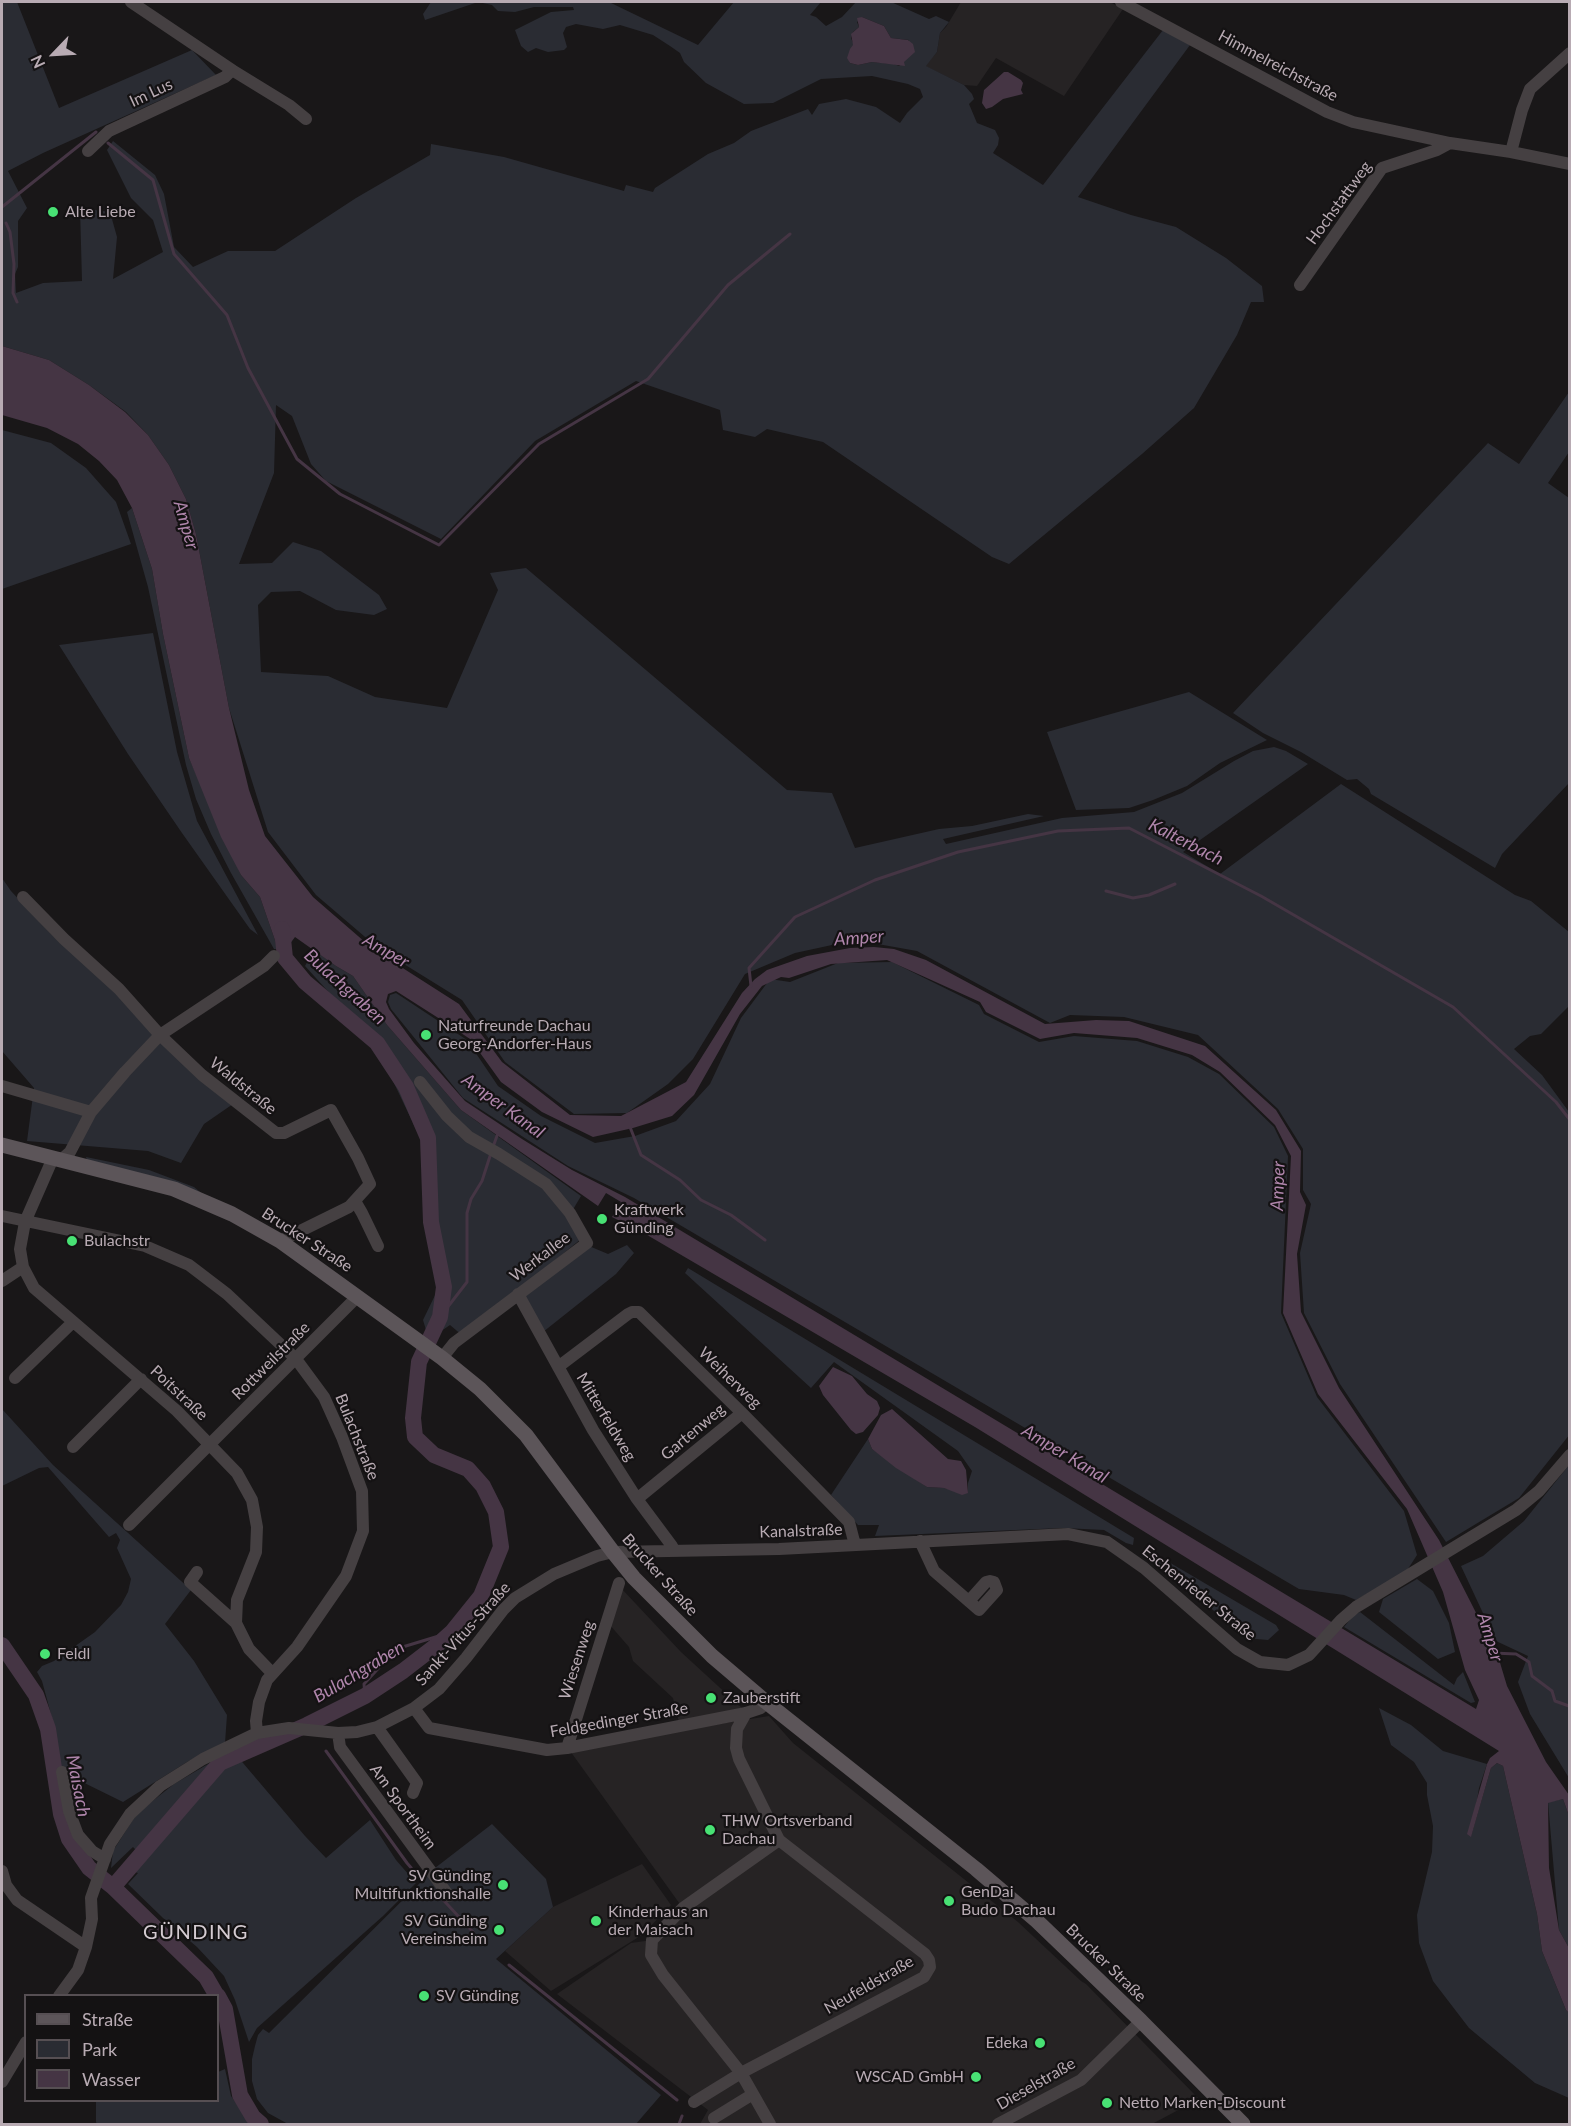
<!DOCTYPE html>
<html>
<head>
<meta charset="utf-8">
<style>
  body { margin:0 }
  #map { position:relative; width:1571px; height:2126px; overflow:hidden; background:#191718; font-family:Lato,sans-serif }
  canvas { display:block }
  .frame { position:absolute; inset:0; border:3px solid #b8abb3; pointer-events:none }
  .legend { position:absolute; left:24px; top:1994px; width:195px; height:108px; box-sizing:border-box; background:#141213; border:2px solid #564f53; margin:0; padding:8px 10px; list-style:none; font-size:18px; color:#b8abb3 }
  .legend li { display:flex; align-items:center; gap:12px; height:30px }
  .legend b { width:30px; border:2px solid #564f53 }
  .north { position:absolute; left:24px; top:24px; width:60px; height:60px; -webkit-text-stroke:4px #141213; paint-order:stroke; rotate:245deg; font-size:16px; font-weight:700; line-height:24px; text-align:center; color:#b8abb3 }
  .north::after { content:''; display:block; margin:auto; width:21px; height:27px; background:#b8abb3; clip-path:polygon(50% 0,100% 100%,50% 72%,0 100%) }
</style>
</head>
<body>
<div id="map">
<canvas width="1571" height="2126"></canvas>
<div class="frame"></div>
<ul class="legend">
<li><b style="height:8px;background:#5c5559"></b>Straße</li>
<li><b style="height:16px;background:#2a2c33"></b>Park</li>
<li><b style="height:16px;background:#453544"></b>Wasser</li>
</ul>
<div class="north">N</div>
</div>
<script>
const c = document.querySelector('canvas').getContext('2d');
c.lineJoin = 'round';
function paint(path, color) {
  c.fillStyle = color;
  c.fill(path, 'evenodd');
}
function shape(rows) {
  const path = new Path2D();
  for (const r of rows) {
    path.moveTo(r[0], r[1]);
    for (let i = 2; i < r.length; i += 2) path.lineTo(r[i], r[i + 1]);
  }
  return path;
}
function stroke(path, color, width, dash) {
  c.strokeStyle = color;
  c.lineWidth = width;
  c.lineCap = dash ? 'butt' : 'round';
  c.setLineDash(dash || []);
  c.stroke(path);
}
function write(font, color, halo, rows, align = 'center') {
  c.font = font + ' Lato,sans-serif';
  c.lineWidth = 4.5;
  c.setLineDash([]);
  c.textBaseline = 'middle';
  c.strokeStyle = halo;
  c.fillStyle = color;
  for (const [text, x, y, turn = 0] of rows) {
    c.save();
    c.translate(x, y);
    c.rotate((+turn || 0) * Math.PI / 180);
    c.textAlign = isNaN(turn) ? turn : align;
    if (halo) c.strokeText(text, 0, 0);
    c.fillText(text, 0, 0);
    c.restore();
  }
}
paint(shape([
  [961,2,1110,2,1123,9,1064,96,996,58,977,86,964,85,925,66,937,52,940,33,946,27],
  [621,1588,681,1652,742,1708,679,1722,673,1698,633,1661,629,1647,609,1624],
  [769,1716,793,1743,1018,1922,1081,1981,1086,1984,1199,2099,1152,2124,700,2124,708,2110,557,1994,631,1943,652,1940,682,1907,568,1748],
  [642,1864,671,1905,642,1935,551,1991,505,1951,553,1907]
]), '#262324');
paint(shape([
  [2,2,17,2,59,108,192,50,216,75,43,153,8,171,27,208,18,221,18,267,15,274,16,293,43,283,82,281,80,208,110,212,117,237,113,279,163,252,153,220,131,198,107,150,113,141,155,175,164,194,174,247,193,267,228,251,275,251,356,198,430,155,431,144,504,157,624,191,626,185,653,192,655,188,708,154,734,143,751,131,808,109,812,115,819,104,846,99,876,107,900,123,907,113,923,97,920,89,908,84,872,76,821,79,773,103,744,104,706,83,684,62,680,53,670,46,653,35,620,25,603,29,576,24,566,27,563,33,567,47,564,50,548,52,536,48,528,52,521,46,515,30,551,12,574,10,573,7,534,7,515,12,498,11,492,5,478,2,425,20,423,14,431,2,609,2,698,45,734,2,821,2,810,15,816,17,826,26,842,17,856,2,891,2,929,19,936,16,949,22,940,33,937,52,926,66,964,85,972,94,974,99,969,104,977,123,995,130,999,138,998,145,993,153,1043,185,1163,30,1190,45,1078,197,1131,215,1176,227,1226,258,1262,286,1264,302,1251,302,1237,335,1194,408,1142,454,1009,564,992,557,823,442,767,429,755,437,723,430,720,410,636,381,535,441,441,539,326,481,311,464,292,416,276,405,274,473,239,564,272,563,293,542,321,551,379,595,387,609,374,615,336,610,300,591,271,592,258,605,261,672,328,676,375,697,447,708,498,590,490,573,526,568,787,790,832,793,855,848,939,829,972,826,1028,814,1044,816,943,839,946,844,1062,818,1134,812,1182,793,1234,761,1253,751,1274,747,1286,751,1308,764,1183,852,1220,874,1341,784,1515,895,1531,901,1569,932,1569,1006,1541,1034,1530,1036,1514,1049,1542,1075,1569,1112,1570,1434,1519,1498,1446,1542,1340,1384,1304,1313,1300,1253,1311,1204,1303,1190,1303,1149,1278,1109,1198,1035,1124,1017,1070,1015,1050,1023,917,951,855,940,795,953,745,974,693,1059,668,1084,627,1113,574,1114,505,1062,462,1000,378,948,316,895,268,832,229,708,196,534,186,499,169,465,148,435,126,412,89,385,49,360,2,346],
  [862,17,884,26,891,38,909,40,904,62,899,66,894,64,872,62,858,65,850,63,848,57,854,45,851,38,853,32,859,27,857,22],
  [1569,392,1569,452,1548,483,1569,498,1569,783,1502,854,1495,868,1371,794,1369,789,1357,779,1347,780,1301,752,1263,733,1233,713,1488,443,1519,464],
  [2,430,51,443,86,468,116,502,131,544,2,589],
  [132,508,152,569,163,634,189,758,241,875,260,897,278,949,274,949,231,873,211,834,196,799,186,765,148,587,127,512],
  [153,633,177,752,197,821,258,935,250,929,182,833,128,754,59,645],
  [1189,692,1267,740,1220,763,1187,786,1153,800,1129,808,1076,810,1047,732],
  [2,878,11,891,51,934,111,985,233,1104,204,1124,181,1163,148,1151,27,1141,34,1088,2,1051],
  [314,950,336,966,353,976,387,1025,461,1110,581,1196,568,1218,581,1239,463,1336,450,1325,434,1336,426,1330,423,1320,439,1287,425,1225,423,1144,383,1060,354,1020,305,966],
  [892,962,979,1005,984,1014,1039,1042,1074,1036,1137,1041,1188,1057,1219,1074,1274,1127,1288,1156,1281,1313,1317,1397,1404,1511,1417,1555,1406,1572,1356,1600,1344,1595,1299,1589,634,1198,568,1166,463,1098,391,1009,388,1002,390,995,396,993,467,1040,498,1086,541,1116,595,1143,635,1136,676,1121,710,1084,741,1018,770,979,790,982,838,963],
  [86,1157,149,1170,194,1187,205,1196,87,1160],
  [627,1245,634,1253,616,1274,543,1332,524,1296,589,1246,608,1254],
  [688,1268,1134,1538,1133,1545,1126,1543,1104,1530,1063,1528,875,1536,879,1525,858,1525,831,1495,868,1439,872,1449,927,1487,944,1488,968,1493,968,1483,972,1471,958,1451,834,1362,811,1388,685,1273],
  [2,1409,53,1465,191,1590,165,1624,194,1661,227,1715,225,1743,187,1762,123,1802,62,1772,55,1729,42,1681,37,1672,42,1666,54,1661,95,1632,121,1605,128,1592,131,1579,117,1548,120,1540,116,1533,109,1537,48,1467,39,1468,2,1486],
  [1569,1465,1569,1778,1530,1714,1518,1682,1528,1656,1496,1641,1461,1566,1483,1556,1524,1521],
  [1150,1551,1276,1625,1279,1630,1268,1640,1246,1638,1148,1555],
  [1417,1579,1433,1591,1449,1623,1455,1652,1438,1659,1379,1612,1383,1599],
  [1360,1612,1454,1685,1457,1678,1463,1672,1475,1702,1471,1703,1344,1627,1353,1616],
  [1379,1708,1411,1725,1443,1751,1487,1764,1479,1788,1471,1836,1491,1768,1497,1763,1503,1766,1537,1914,1542,1951,1566,2010,1569,2013,1569,2098,1535,2083,1469,2028,1433,1981,1419,1943,1417,1915,1432,1852,1433,1826,1427,1795,1427,1783,1414,1762,1391,1745],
  [232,1750,305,1836,326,1858,370,1820,396,1860,416,1883,383,1916,257,2028,249,2042,235,2000,224,1976,197,1947,163,1918,128,1884,138,1873,131,1871,137,1851,133,1847,111,1868,113,1851,134,1818,150,1803,174,1784],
  [1563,1799,1569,1816,1569,1948,1559,1930,1548,1802],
  [492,1824,546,1879,553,1907,496,1959,661,2095,636,2124,288,2124,268,2113,257,2099,252,2081,252,2059,255,2046,258,2035,263,2029,269,2033,435,1868],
  [225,2069,231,2096,251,2124,97,2124,96,2122,96,2101,218,2100,218,2072]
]), '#2a2c33');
paint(shape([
  [862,17,884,26,891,38,908,40,913,44,915,52,904,62,905,66,872,62,858,65,850,63,847,58,850,49,853,45,851,34,859,27,857,18],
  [1004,72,1008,72,1021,80,1023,83,1021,90,1023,94,1003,99,992,107,986,109,982,103,984,90],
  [2,346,49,360,89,385,125,412,148,435,169,465,186,499,196,534,229,708,249,790,265,836,313,897,373,949,459,1004,502,1062,570,1115,621,1116,686,1082,742,993,755,979,767,970,807,956,850,948,874,947,894,949,926,960,1045,1024,1096,1020,1129,1021,1205,1046,1276,1110,1301,1151,1300,1192,1306,1205,1297,1254,1301,1312,1339,1388,1439,1540,1498,1656,1507,1686,1546,1762,1569,1795,1569,1816,1563,1799,1548,1803,1549,1868,1559,1930,1569,1948,1569,2013,1566,2010,1542,1951,1537,1914,1503,1766,1497,1763,1491,1768,1471,1837,1467,1834,1487,1764,1490,1758,1499,1751,975,1427,642,1232,612,1217,621,1202,606,1193,598,1206,461,1110,387,1025,353,976,336,966,295,937,286,949,278,949,260,897,241,875,221,837,189,758,163,634,152,569,132,508,117,480,99,461,78,444,47,428,2,415],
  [887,960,980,1002,986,1012,1040,1039,1074,1033,1137,1038,1192,1055,1220,1072,1275,1125,1291,1156,1283,1313,1318,1394,1407,1509,1443,1592,1465,1670,1479,1700,1476,1709,625,1197,572,1170,522,1139,465,1101,414,1043,389,1009,386,1002,388,994,396,991,443,1021,470,1039,501,1082,542,1112,593,1137,633,1128,672,1116,694,1095,740,1014,762,986,781,977,789,978,831,964],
  [833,1367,852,1376,867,1394,877,1401,880,1408,878,1415,863,1432,856,1434,851,1430,823,1395,819,1386],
  [892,1409,948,1459,961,1461,966,1470,968,1493,962,1495,944,1488,927,1487,896,1468,872,1449,868,1439,881,1415]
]), '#453544');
stroke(shape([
  [108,143,153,180,174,254,227,315,248,368,297,459,340,494,439,545,539,444,648,379,728,285,790,234],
  [2,207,96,132],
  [6,223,10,232,14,264,13,293,17,302],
  [1106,891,1133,898,1149,895,1175,884],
  [751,986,749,968,795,917,875,880,958,852,1058,831,1129,828,1261,896,1453,1007,1556,1102,1570,1120],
  [630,1127,641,1155,680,1180,701,1200,731,1215,765,1240],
  [493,1147,498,1133],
  [440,1317,467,1282,467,1213,471,1199,482,1181,491,1153],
  [1493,1653,1516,1654,1529,1662,1532,1676,1552,1691,1555,1701,1569,1706,1570,1710],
  [365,1696,364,1684,396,1649,452,1632],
  [326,1751,407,1863,419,1877],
  [434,1890,473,1932],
  [509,1965,677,2100],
  [679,2124,682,2116]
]), '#453544', 3);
stroke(shape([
  [2,1645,36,1695,48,1729,61,1814,69,1839,89,1868,113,1887,206,1977,217,1996],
  [113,1887,220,1763,307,1725,365,1696,403,1671,442,1641,452,1632,481,1596,501,1547,496,1512,483,1486,468,1469,434,1455,415,1437,413,1418,419,1362,440,1317,444,1287,431,1222,428,1138,406,1087,377,1043,305,982,285,958,282,929],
  [218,1996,225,2009,240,2095,253,2117,261,2124]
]), '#453544', 16);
stroke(shape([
  [1121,2,1327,112,1353,122,1450,143,1511,152,1570,164],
  [232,70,289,105,306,119],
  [88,151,109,131,225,77,232,70,131,2],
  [1511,152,1522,110,1530,89,1570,53],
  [1300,285,1382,168,1437,150,1450,143],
  [23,897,64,939,119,989,160,1035,264,966,274,956],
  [420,1082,447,1116,469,1137,499,1154,546,1184,570,1213,587,1243,454,1343,442,1358],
  [2,1086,91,1112],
  [53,1158,25,1222,20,1249,23,1267,34,1288,177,1411,237,1473,252,1500,257,1527,256,1552,237,1600,236,1623,249,1649,272,1673],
  [61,1160,70,1152,91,1112,125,1072,160,1035,202,1075,276,1133,284,1133,331,1110,358,1158,370,1184,349,1207,280,1241],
  [355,1201,362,1213,378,1246],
  [2,1216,145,1246,189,1265,227,1294,296,1359,324,1397,342,1437,362,1491,363,1531,346,1576,297,1647,267,1680,259,1702,256,1721,257,1733],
  [2,1281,23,1267],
  [518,1294,593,1430,637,1499,672,1546,672,1551],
  [558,1367,628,1314,632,1312,639,1312,742,1413,849,1522,855,1545],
  [15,1378,73,1322],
  [73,1447,141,1379],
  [637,1499,742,1413],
  [129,1525,358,1296],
  [920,1541,934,1571,979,1610,997,1590,994,1582,990,1581,986,1582,969,1601],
  [197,1572,190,1582,236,1623],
  [414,1708,429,1728,547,1750,567,1748,746,1713,761,1708,766,1702],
  [377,1727,417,1783,413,1793],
  [338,1733,340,1747,449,1896],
  [567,1748,619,1583],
  [62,1772,69,1811,78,1835,92,1851,105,1859],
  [2,1871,6,1885,17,1900,86,1947],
  [59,1996,78,1970,86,1947,92,1919,91,1898,110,1844,130,1814,160,1786,203,1759,257,1733,289,1728,338,1733,357,1732,377,1727,414,1708,439,1689,466,1658,503,1610,515,1598,554,1574,597,1556,613,1552,779,1549,1068,1534,1107,1542,1144,1568,1237,1649,1260,1662,1288,1665,1309,1655,1341,1620,1356,1607,1516,1510,1539,1491,1570,1455],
  [2,2082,26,2042],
  [694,2102,741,2073,924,1977,930,1967,929,1960,925,1954,779,1840,739,1759,736,1748,737,1729,746,1713],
  [714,2118,753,2094],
  [770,2124,741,2073,663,1975,651,1955,652,1940,683,1908,779,1840],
  [998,2124,1081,2080,1141,2021]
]), '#454042', 12);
stroke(shape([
  [2,1145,174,1189,232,1214,280,1241,442,1358,480,1389,526,1435,613,1552,634,1578,712,1656,766,1702,976,1869,1037,1921,1141,2021,1243,2124]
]), '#5c5559', 15);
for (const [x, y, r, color] of [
  [53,212,6,"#48e174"],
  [426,1035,6,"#48e174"],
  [602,1219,6,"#48e174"],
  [72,1241,6,"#48e174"],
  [45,1654,6,"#48e174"],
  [711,1698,6,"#48e174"],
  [710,1830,6,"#48e174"],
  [503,1885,6,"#48e174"],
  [949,1901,6,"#48e174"],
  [596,1921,6,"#48e174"],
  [499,1930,6,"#48e174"],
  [424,1996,6,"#48e174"],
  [1040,2043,6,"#48e174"],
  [976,2077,6,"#48e174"],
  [1107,2103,6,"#48e174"]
]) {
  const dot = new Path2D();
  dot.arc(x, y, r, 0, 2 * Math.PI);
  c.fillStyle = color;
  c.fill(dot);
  stroke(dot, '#141213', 2);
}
write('16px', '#b8abb3', '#141213', [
  ["Himmelreichstraße",1278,66,28],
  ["Im Lus",151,93,-25],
  ["Hochstattweg",1339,203,-54],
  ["Waldstraße",243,1086,39],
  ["Brucker Straße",307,1240,33],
  ["Werkallee",540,1257,-37],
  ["Rottweilstraße",271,1361,-45],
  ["Weiherweg",730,1378,44],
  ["Poitstraße",179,1393,43],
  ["Mitterfeldweg",606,1417,59],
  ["Gartenweg",693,1432,-40],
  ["Bulachstraße",357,1437,68],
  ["Kanalstraße",801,1531,-2],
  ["Brucker Straße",660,1575,48],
  ["Eschenrieder Straße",1199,1593,39],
  ["Sankt-Vitus-Straße",463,1634,-48],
  ["Wiesenweg",577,1660,-72],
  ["Feldgedinger Straße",619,1720,-10],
  ["Am Sportheim",403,1807,54],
  ["Brucker Straße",1106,1963,44],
  ["Neufeldstraße",869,1985,-30],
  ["Dieselstraße",1036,2084,-30]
]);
write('16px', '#b8abb3', '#141213', [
  ["Alte Liebe",65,212],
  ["Naturfreunde Dachau",438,1026],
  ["Georg-Andorfer-Haus",438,1044],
  ["Kraftwerk",614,1210],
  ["Günding",614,1228],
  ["Bulachstr",84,1241],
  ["Feldl",57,1654],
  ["Zauberstift",723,1698],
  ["THW Ortsverband",722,1821],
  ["Dachau",722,1839],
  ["SV Günding",491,1876,"right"],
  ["Multifunktionshalle",491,1894,"right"],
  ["GenDai",961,1892],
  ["Budo Dachau",961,1910],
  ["Kinderhaus an",608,1912],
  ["der Maisach",608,1930],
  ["SV Günding",487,1921,"right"],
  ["Vereinsheim",487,1939,"right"],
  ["SV Günding",436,1996],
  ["Edeka",1028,2043,"right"],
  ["WSCAD GmbH",964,2077,"right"],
  ["Netto Marken-Discount",1119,2103]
], 'left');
write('italic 18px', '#af85ab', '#141213', [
  ["Amper",186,525,74],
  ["Kalterbach",1186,842,27],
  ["Amper",859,938,-4],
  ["Amper",386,951,30],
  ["Bulachgraben",345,987,42],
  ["Amper Kanal",503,1106,36],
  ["Amper",1278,1186,-88],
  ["Amper Kanal",1065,1454,31],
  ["Amper",1490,1637,73],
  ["Bulachgraben",359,1672,-31],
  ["Maisach",78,1786,79]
]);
c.letterSpacing = '1.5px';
write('20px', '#d4cbd1', '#141213', [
  ["GÜNDING",196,1933]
]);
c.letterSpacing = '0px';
</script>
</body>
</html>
